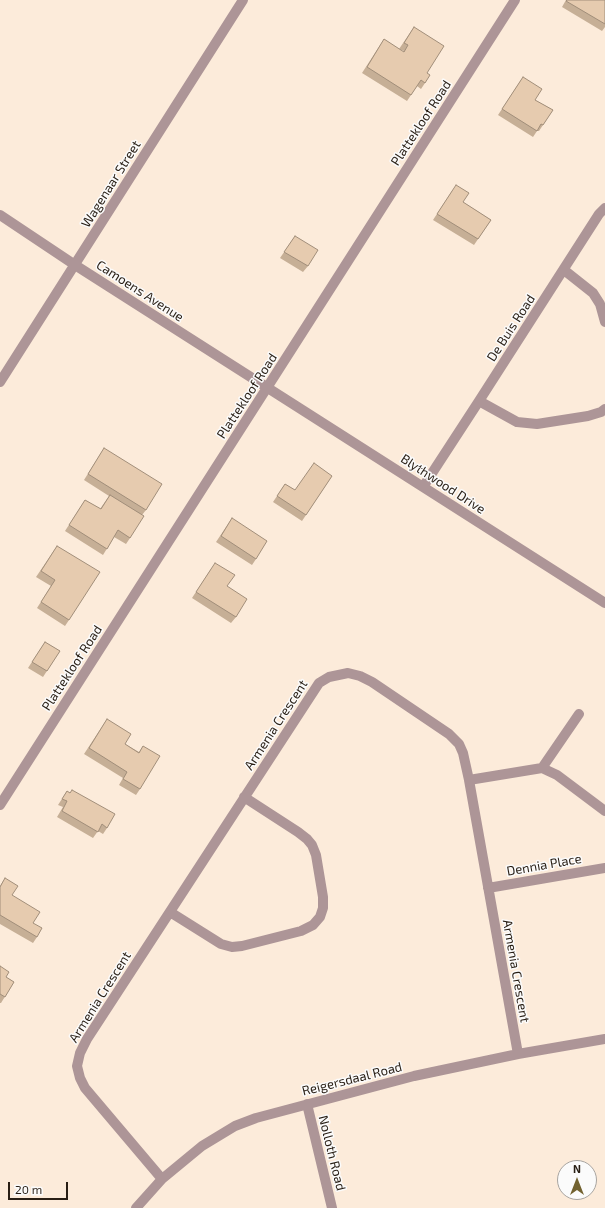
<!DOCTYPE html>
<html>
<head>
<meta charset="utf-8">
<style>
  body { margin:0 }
  #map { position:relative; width:605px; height:1208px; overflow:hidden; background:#fcebda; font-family:"Exo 2",sans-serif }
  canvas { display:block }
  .north { position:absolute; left:557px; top:1160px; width:40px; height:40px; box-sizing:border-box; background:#fbfbfb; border:1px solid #a7a39f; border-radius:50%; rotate:0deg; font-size:11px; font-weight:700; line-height:16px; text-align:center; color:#281e14 }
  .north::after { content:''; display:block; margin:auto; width:14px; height:18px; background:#726230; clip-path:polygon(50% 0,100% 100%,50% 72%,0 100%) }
  .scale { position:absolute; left:8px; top:1182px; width:60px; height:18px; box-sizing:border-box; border:2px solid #281e14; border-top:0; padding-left:5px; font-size:12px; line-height:14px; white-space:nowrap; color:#281e14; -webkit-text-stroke:3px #fbfbfb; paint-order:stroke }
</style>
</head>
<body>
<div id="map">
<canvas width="605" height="1208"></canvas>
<div class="north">N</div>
<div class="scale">20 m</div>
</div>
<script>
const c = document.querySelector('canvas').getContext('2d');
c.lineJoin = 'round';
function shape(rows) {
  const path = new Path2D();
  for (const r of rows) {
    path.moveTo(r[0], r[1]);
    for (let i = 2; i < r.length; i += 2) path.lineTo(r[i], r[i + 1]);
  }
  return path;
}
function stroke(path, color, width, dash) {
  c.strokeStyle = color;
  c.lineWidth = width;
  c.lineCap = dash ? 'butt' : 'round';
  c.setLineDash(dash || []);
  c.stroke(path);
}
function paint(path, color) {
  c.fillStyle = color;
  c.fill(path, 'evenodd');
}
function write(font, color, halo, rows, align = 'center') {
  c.font = font + ' "Exo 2",sans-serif';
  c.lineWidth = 3;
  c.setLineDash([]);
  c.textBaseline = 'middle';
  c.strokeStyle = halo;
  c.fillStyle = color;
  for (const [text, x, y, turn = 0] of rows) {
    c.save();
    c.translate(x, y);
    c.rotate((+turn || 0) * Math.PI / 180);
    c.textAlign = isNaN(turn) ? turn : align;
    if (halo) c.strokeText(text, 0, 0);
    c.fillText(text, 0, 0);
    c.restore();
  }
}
stroke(shape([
  [0,215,75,265,605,603],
  [564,270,593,293,600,304,605,322],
  [0,382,243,0],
  [479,401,517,422,537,424,588,416,601,412,605,409],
  [423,487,479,401,599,214,605,208],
  [542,768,579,714],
  [469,780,542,768,557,775,605,811],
  [0,805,515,0],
  [488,888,605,868],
  [170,912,221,944,232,947,242,946,301,931,313,925,320,917,323,908,323,897,316,855,312,845,307,839,298,832,244,797],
  [307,1104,332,1208],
  [162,1179,85,1088,80,1078,77,1066,80,1053,87,1039,319,683,329,677,348,673,360,676,372,682,449,734,459,744,463,753,469,780,518,1054],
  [136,1208,162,1179,202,1146,235,1126,256,1118,414,1076,518,1054,605,1039]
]), '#ad9597', 10);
paint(shape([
  [566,0,605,0,605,27,602,31,562,7],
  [414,27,427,73,425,83,421,89,417,86,407,101,362,73,384,39,403,52,404,51,399,49],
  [523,77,535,100,553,110,539,131,537,131,533,137,498,115],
  [452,191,463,202,491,220,474,245,433,220],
  [295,236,308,266,303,272,280,258],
  [104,448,146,510,142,515,130,538,126,544,114,537,103,555,65,531,85,500,100,509,109,496,84,480],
  [332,476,302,521,273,502,285,484,295,490],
  [232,518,256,559,252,565,216,542],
  [57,546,69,620,65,626,37,608,51,586,36,577],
  [211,569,227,586,236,617,231,623,192,598],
  [45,642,60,651,43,677,28,668],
  [107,719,125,744,139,752,143,746,140,789,136,795,119,785,123,778,84,754],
  [72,790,107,828,103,834,98,831,93,838,57,817,63,807,58,805,67,791,70,793],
  [5,878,12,895,33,923,37,937,33,943,0,924,0,886],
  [0,966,6,977,14,982,1,1003,0,1003]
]), '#c6af96');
const building = shape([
  [567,0,605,0,605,24,566,1,567,0],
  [414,27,444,46,427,73,430,75,425,83,421,80,411,95,367,67,384,39,404,52,408,45,404,43,414,27],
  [523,77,542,89,535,100,553,110,543,125,541,124,537,131,502,109,523,77],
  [456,185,469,193,463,202,491,220,478,239,437,214,456,185],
  [295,236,318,250,308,266,284,252,295,236],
  [104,448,162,484,146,510,88,474,104,448],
  [314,463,332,476,306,515,277,496,285,484,295,490,314,463],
  [110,495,144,516,130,538,118,530,107,549,69,525,85,500,101,509,110,495],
  [232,518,267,541,256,559,221,536,232,518],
  [57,546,100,572,69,620,41,602,55,580,41,571,57,546],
  [215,563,235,575,227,586,247,599,236,617,196,592,215,563],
  [45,642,60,651,47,671,32,662,45,642],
  [107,719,131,734,125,744,139,753,143,746,160,756,140,789,123,779,127,772,89,748,107,719],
  [72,790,115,814,107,828,102,824,98,832,62,811,67,801,62,799,67,791,70,793,72,790],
  [5,878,18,886,12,895,40,912,33,923,42,928,37,937,0,915,0,887,5,878],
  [0,966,9,972,6,977,14,982,5,997,0,994,0,966]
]);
paint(building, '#e6cbaf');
stroke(building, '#a18e7a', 1);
write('13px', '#281e14', '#fbfbfb', [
  ["Plattekloof Road",421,123,-57],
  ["Wagenaar Street",111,184,-58],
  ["Camoens Avenue",140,291,33],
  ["De Buis Road",511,328,-57],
  ["Plattekloof Road",247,396,-57],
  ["Blythwood Drive",443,484,33],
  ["Plattekloof Road",72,668,-57],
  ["Armenia Crescent",276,725,-57],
  ["Dennia Place",544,865,-10],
  ["Armenia Crescent",516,971,80],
  ["Armenia Crescent",100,997,-58],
  ["Reigersdaal Road",352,1079,-14],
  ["Nolloth Road",332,1153,76]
]);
</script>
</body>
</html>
